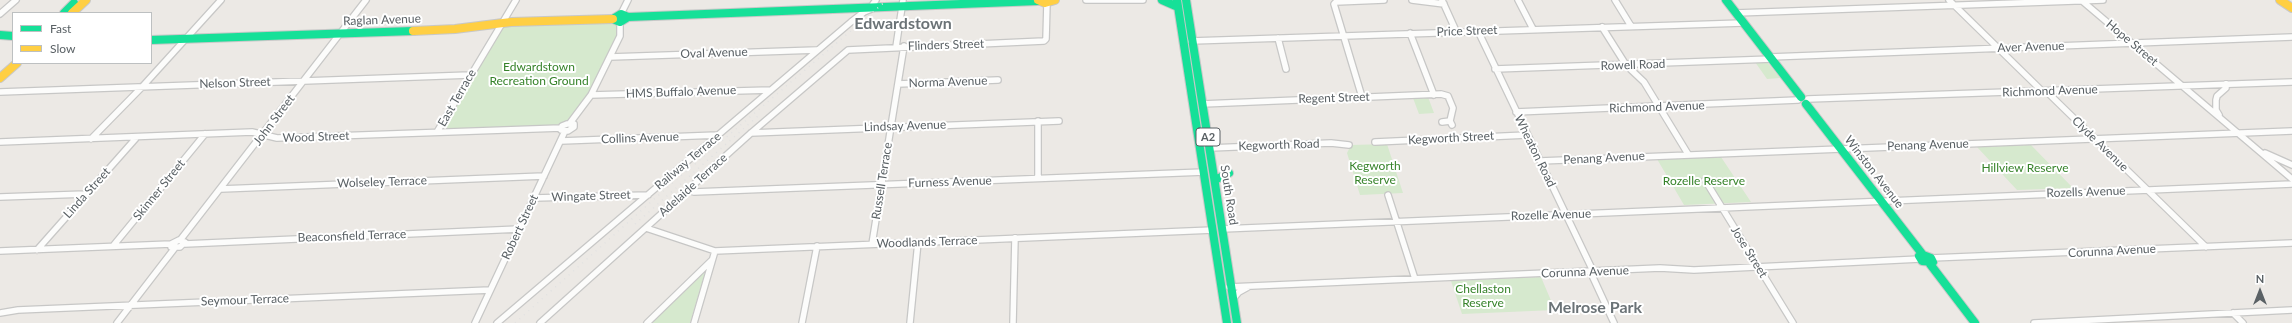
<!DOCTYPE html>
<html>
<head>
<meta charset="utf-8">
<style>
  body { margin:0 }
  #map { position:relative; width:2292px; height:323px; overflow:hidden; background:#ece9e5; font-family:Lato,sans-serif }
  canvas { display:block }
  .legend { position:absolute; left:12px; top:12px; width:140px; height:52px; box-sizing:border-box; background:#fff; border:1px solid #bdc0c1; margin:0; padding:5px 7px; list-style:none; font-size:12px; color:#5a6165 }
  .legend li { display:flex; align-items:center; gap:8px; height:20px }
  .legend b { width:20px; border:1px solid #bdc0c1 }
  .north { position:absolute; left:2240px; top:271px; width:40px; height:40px; -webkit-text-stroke:3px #fff; paint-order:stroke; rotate:0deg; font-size:11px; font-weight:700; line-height:16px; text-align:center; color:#5a6165 }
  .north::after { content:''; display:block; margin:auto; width:14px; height:18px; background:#5a6165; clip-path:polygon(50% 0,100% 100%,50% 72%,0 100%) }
</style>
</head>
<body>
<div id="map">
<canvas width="2292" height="323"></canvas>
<ul class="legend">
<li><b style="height:5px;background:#16e098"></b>Fast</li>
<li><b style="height:5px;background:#ffcf43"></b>Slow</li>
</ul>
<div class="north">N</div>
</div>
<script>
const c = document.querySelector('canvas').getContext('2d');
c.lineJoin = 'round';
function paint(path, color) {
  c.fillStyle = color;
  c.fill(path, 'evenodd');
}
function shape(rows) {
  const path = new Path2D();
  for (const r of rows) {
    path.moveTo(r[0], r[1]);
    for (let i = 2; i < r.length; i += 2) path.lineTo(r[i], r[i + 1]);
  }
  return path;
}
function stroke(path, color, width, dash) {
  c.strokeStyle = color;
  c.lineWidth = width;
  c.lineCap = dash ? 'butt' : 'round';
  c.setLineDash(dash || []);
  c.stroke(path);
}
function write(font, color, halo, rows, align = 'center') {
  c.font = font + ' Lato,sans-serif';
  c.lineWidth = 4;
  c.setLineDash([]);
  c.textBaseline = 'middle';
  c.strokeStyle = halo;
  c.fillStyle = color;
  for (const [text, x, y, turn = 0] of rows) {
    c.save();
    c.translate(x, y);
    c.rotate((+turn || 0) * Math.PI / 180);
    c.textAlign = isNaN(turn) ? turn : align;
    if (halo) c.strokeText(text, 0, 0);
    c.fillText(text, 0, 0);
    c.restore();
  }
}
paint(shape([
  [618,22,618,35,587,97,565,123,556,125,447,129,444,127,502,24],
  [1755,62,1767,62,1780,78,1767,79],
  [1428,97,1434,113,1419,114,1413,98],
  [1387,144,1403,193,1360,195,1347,153,1351,145],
  [2031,145,2073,188,2017,190,1977,147],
  [1721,157,1751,202,1684,205,1657,159],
  [706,269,690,323,650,323],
  [1541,277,1555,310,1462,314,1451,281]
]), '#d6e9ce');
const street = shape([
  [1086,0,1143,0],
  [1412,0,1444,4],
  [1442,0,1456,31],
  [1518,0,1533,29],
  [1615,0,1631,26],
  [1949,0,2042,91],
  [2081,0,2292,179],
  [1736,13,2103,0],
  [0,14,16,0],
  [621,14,628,0],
  [1602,27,1626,65,1644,82,1688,154],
  [1478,31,1593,271],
  [1410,33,1434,95],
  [1278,38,1286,69],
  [1191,41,1743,23],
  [896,47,903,0],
  [610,57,817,50],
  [1770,57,2292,37],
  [1495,69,1772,59],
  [898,84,998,80],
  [2046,91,2206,247],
  [0,92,470,75],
  [591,95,771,90],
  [1362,97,1334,4,1336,2,1384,0],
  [1808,99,2292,82],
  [1202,104,1441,94,1448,96,1453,108,1450,121,1452,125],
  [1516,112,1798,100],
  [2219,115,2216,110,2216,100,2217,96,2226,88,2226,84],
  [1038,121,1038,178],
  [1442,122,1450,121],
  [570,123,591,95,620,36,620,22],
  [567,124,574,124,574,127,568,131,561,130,562,126,567,124],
  [437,132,516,0],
  [751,133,1059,121],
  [91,139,142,87,221,0],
  [561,141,718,135],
  [0,142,252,132,277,138,561,128],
  [1375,142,1527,135],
  [1210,148,1331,143,1349,145],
  [2265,153,2292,165],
  [1540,161,2292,131],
  [1705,180,1793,323],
  [221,189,544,176],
  [687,190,694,192,1204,172],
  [1388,195,1415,279],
  [0,197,86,194],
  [534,198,648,195],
  [646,228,715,251,1213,230],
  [1222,229,2292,184],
  [181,239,366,0],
  [179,240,185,242,180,247,171,247,171,244,179,240],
  [185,244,519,229],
  [872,244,904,46],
  [113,246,205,134],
  [37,250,137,137],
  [0,251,171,244],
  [1931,258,2292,243],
  [1590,271,1614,323],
  [1229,287,1660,268,1694,270,1920,259],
  [1233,299,1239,292,1248,287],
  [0,313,18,310,490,290],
  [2233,313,2243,323],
  [117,323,174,249],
  [475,323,565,131],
  [497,323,851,22,864,12,874,8,873,4,876,0],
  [540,323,751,133,848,50,1044,41,1046,39,1047,3],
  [647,323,712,260],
  [694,323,715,251],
  [802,323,817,246],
  [910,323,918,242],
  [1013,323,1015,238],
  [2034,323,2292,310]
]);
const fast = shape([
  [1162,0,1178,7],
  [1177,0,1227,323],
  [1186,0,1237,323],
  [1726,0,1801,97],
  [64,13,74,3],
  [628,17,1038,1],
  [613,19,620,22,628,17],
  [613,19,621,14,628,17],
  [0,35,13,36],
  [151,40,413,31],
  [1806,104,1923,255],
  [1215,180,1229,173],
  [1923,255,1931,258,1933,262,1922,261,1919,256,1923,255],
  [1930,264,1975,323]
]);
const slow = shape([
  [1038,0,1045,3,1055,0],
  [2280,0,2292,8],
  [72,13,86,0],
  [413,31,455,29,511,22,613,19],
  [0,78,17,63]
]);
stroke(street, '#c7c7c6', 8);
stroke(fast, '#c8c8c8', 10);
stroke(slow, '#c8c8c8', 10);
stroke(street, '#fcfcfb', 5.5);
stroke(fast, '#16e098', 8);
stroke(slow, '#ffcf43', 8);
stroke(shape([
  [635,224,758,116],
  [515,323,661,193,887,0]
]), '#e2e2e2', 1.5, [1, 5]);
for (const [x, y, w] of [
  [1208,137,24]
]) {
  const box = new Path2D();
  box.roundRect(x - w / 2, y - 9, w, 18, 3);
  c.fillStyle = '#fff';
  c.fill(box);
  stroke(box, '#5a6165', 1);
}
write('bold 11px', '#5a6165', null, [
  ["A2",1208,137]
]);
write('12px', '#5a6165', '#fff', [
  ["Raglan Avenue",382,20,-2],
  ["Price Street",1467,31,-2],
  ["Hope Street",2132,43,40],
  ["Flinders Street",946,45,-2],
  ["Aver Avenue",2031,47,-2],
  ["Oval Avenue",714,53,-2],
  ["Rowell Road",1633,65,-2],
  ["Norma Avenue",948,82,-2],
  ["Nelson Street",235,83,-2],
  ["Richmond Avenue",2050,91,-2],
  ["HMS Buffalo Avenue",681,92,-2],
  ["East Terrace",457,98,-60],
  ["Regent Street",1334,98,-2],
  ["Richmond Avenue",1657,107,-2],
  ["John Street",274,120,-53],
  ["Lindsay Avenue",905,126,-2],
  ["Wood Street",316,137,-2],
  ["Collins Avenue",640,138,-2],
  ["Kegworth Street",1451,138,-3],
  ["Clyde Avenue",2100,144,44],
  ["Kegworth Road",1279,145,-2],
  ["Penang Avenue",1928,145,-2],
  ["Wheaton Road",1535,151,64],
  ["Penang Avenue",1604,158,-3],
  ["Railway Terrace",688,161,-40],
  ["Winston Avenue",1874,172,52],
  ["Russell Terrace",882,181,-81],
  ["Wolseley Terrace",382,182,-2],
  ["Furness Avenue",950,182,-2],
  ["Adelaide Terrace",693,185,-42],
  ["Skinner Street",159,190,-51],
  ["Rozells Avenue",2086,192,-2],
  ["Linda Street",87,193,-48],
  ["South Road",1229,195,81],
  ["Wingate Street",591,196,-2],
  ["Rozelle Avenue",1551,215,-2],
  ["Robert Street",520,227,-65],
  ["Beaconsfield Terrace",352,236,-2],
  ["Woodlands Terrace",927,242,-2],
  ["Corunna Avenue",2112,251,-3],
  ["Jose Street",1749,252,58],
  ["Corunna Avenue",1585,272,-2],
  ["Seymour Terrace",245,300,-2]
]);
write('12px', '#37832b', '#fff', [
  ["Edwardstown",539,67],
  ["Recreation Ground",539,81],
  ["Kegworth",1375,166],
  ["Reserve",1375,180],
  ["Hillview Reserve",2025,168],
  ["Rozelle Reserve",1704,181],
  ["Chellaston",1483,289],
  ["Reserve",1483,303]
]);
write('bold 16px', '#6b7377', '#fff', [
  ["Edwardstown",903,24],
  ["Melrose Park",1595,308]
]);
</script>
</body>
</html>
